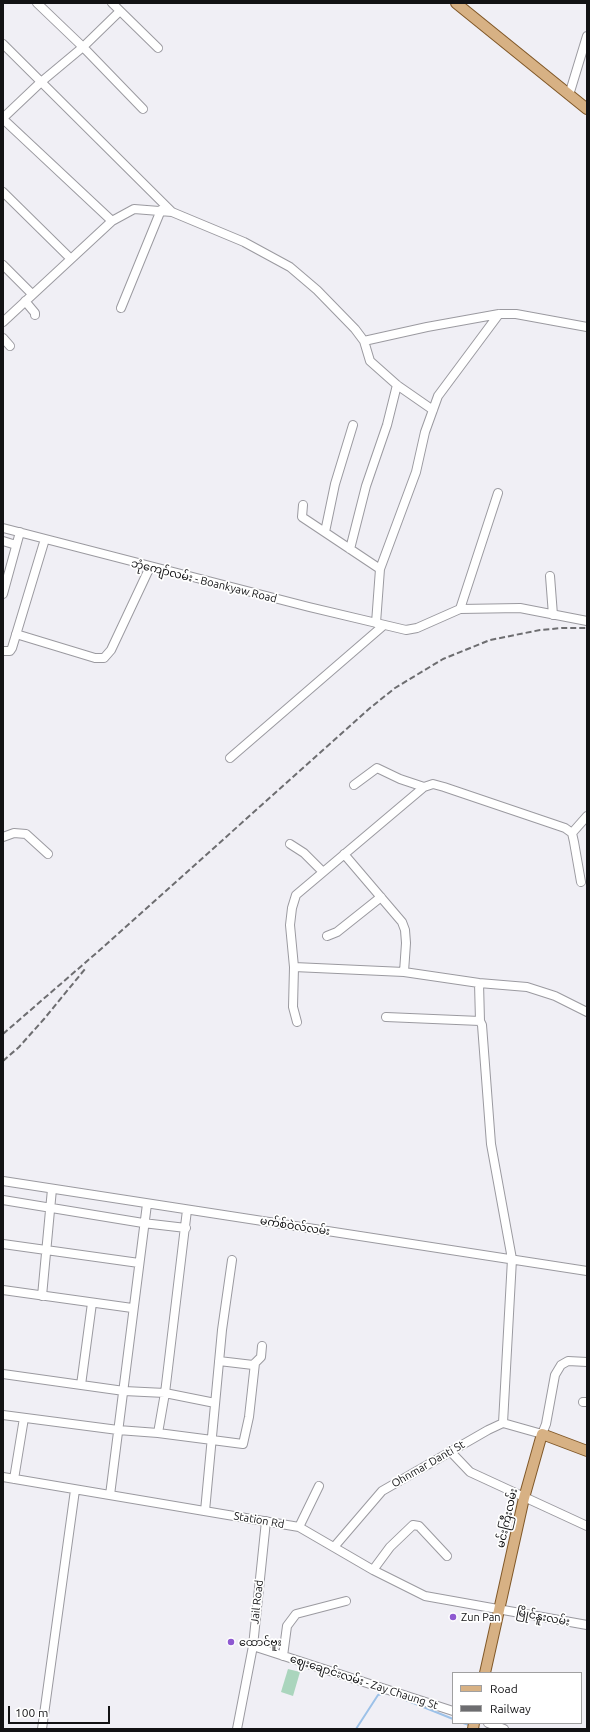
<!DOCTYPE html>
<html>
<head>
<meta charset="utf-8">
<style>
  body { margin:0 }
  #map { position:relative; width:590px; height:1732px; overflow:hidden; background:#f0eff5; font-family:Ubuntu,sans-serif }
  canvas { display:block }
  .frame { position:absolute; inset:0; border:4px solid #121214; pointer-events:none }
  .legend { position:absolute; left:452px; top:1672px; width:130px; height:52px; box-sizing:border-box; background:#fff; border:1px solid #a0a0a1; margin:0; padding:5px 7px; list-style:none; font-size:12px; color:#121214 }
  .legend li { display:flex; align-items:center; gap:8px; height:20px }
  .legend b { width:20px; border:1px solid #a0a0a1 }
  .scale { position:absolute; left:8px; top:1706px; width:102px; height:18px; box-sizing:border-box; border:2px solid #121214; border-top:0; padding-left:5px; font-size:12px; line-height:14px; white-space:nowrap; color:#121214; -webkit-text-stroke:3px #fff; paint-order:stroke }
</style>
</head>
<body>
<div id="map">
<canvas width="590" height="1732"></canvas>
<div class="frame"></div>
<ul class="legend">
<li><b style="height:5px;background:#d7b184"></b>Road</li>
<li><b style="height:5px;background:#6d6d70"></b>Railway</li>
</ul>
<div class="scale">100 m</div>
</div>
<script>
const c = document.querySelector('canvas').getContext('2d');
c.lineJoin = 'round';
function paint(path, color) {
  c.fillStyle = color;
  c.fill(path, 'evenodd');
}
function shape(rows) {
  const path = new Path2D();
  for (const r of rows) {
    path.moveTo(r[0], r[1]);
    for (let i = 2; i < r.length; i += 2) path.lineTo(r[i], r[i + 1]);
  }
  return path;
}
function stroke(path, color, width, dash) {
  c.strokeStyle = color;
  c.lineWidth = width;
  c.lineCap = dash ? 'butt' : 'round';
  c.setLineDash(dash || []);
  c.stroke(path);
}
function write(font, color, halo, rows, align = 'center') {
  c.font = font + ' Ubuntu,"Noto Sans Myanmar",sans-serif';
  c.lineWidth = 3.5;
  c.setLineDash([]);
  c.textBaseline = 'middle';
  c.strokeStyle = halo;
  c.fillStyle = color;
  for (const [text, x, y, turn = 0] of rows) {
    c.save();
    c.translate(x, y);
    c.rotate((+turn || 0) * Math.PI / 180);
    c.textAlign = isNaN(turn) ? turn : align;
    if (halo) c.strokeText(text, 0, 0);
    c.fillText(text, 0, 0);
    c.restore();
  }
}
paint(shape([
  [288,1669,300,1672,293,1696,281,1692]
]), '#aad5bd');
stroke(shape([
  [401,1698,453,1719],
  [463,1723,469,1725],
  [356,1729,378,1695,388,1693]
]), '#9cc1e8', 2);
const minor = shape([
  [37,3,83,47,143,109],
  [112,3,158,48],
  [3,44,172,212],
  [569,95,587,36],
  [3,118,41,82,83,47,120,11],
  [3,119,112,221],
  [3,192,71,259],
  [3,265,32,294],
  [25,301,35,313,35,315],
  [121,308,161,210],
  [3,322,112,221,134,209,172,212,244,242,290,267,317,290,355,329,364,341,370,361,397,385,433,410],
  [3,338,10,346],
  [364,341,427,327,499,314,516,314,587,327],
  [303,505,302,517,380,569],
  [3,528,309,607,406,630,417,628,460,609,520,608,587,621],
  [325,532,335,484,353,425],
  [3,541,16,545],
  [350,549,366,486,387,425,397,385],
  [550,576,553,615],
  [3,594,20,532],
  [460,609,498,493],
  [376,623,380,569,416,472,425,432,438,396,499,314],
  [16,634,95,658,104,658,111,650,150,567],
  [3,651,10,651,12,648,45,539],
  [230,758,384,625],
  [354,785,377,768,400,779,424,787],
  [572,833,587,816],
  [3,837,14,833,26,834,48,854],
  [290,844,304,853,323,872],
  [344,854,402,922,405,930,406,943,404,972],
  [327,936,337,932,381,897],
  [294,967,404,972,479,983,527,987,555,996,587,1012],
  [479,983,480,1021],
  [386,1017,480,1021,482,1025,491,1144,512,1259,503,1423],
  [297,1022,293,1007,294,967,290,925,292,908,296,895,424,787,433,784,444,787,565,828,572,833,574,842,581,882],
  [3,1181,587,1271],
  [3,1200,143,1223,186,1228],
  [3,1244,139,1263],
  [3,1290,132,1308],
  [42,1296,52,1189],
  [219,1361,253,1365,261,1357,262,1346],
  [3,1374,124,1391,165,1393,215,1403],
  [81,1385,92,1303],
  [583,1402,587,1402],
  [3,1415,118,1430,158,1433,243,1444,249,1417,255,1363],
  [158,1433,165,1393,187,1210],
  [450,1451,470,1472,587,1526],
  [3,1477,299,1527,373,1570,425,1596,587,1625],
  [14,1479,24,1418],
  [110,1495,147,1204],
  [205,1511,222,1330,232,1260],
  [299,1527,319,1486],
  [334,1547,382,1491,488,1430,503,1423,542,1434,546,1424,555,1375,561,1365,568,1361,587,1362],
  [373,1570,390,1547,413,1525,419,1526,447,1556],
  [253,1646,453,1711],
  [283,1656,287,1626,296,1614,346,1601],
  [488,1723,504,1729],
  [42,1729,75,1490],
  [237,1729,253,1646,266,1521]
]);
const major = shape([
  [456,3,587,109],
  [485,1673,524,1498,542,1434,587,1451],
  [473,1729,474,1723]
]);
stroke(minor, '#9b9aa0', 10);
stroke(major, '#805828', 12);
stroke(minor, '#fff', 8);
stroke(major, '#d7b184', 10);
stroke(shape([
  [3,1034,101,949,370,708,395,688,443,659,490,640,540,630,562,628,587,628],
  [3,1061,19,1047,44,1019,85,969]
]), '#6d6d70', 2, [6, 3]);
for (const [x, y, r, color] of [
  [453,1617,4,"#8e59d1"],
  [231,1642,4,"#8e59d1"]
]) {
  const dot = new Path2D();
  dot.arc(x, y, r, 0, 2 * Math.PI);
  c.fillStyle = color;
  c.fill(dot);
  stroke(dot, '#fff', 1.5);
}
write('11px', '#121214', '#fff', [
  ["ဘုံကျော်လမ်း - Boankyaw Road",204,581,14],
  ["မက်စ်ဝဲလ်လမ်း",295,1226,9],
  ["Ohnmar Danti St",428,1464,-30],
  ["မင်းကြီးလမ်း",507,1518,-77],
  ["Station Rd",259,1520,10],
  ["Jail Road",257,1602,-84],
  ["မြိုင်နူးလမ်း",543,1617,11],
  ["ဈေးချောင်းလမ်း - Zay Chaung St",364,1682,18]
]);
write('11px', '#121214', '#fff', [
  ["Zun Pan",461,1617],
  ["ထောင်ဗူး",239,1642]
], 'left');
</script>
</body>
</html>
